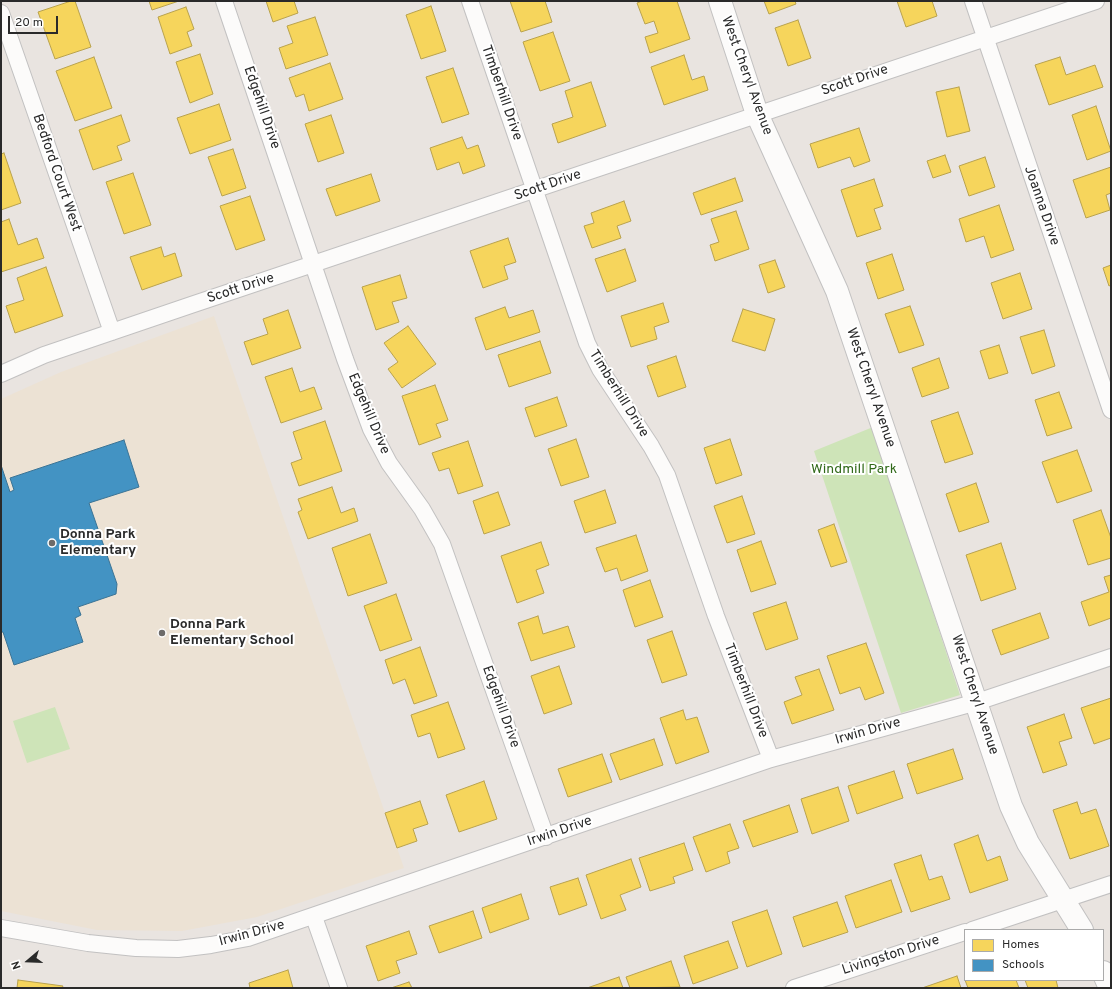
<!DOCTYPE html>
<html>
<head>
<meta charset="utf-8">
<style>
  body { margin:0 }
  #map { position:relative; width:1112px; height:989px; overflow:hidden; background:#e9e4e0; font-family:Overpass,sans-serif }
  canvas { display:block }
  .frame { position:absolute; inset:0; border:2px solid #2a2a2a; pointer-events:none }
  .legend { position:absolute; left:964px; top:929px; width:140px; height:52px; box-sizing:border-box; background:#fff; border:1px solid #aaa; margin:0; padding:5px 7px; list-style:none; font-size:12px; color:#2a2a2a }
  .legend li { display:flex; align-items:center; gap:8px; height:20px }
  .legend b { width:20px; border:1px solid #aaa }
  .north { position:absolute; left:8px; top:941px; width:40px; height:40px; -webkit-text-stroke:3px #fff; paint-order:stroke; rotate:251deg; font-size:11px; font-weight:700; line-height:16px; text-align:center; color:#2a2a2a }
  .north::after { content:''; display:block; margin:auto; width:14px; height:18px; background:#2a2a2a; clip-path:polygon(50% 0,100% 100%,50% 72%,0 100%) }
  .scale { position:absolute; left:8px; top:16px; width:50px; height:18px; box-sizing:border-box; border:2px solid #2a2a2a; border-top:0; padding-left:5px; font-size:12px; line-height:14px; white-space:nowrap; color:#2a2a2a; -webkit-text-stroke:3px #fff; paint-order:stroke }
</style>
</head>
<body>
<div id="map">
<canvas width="1112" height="989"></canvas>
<div class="frame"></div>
<ul class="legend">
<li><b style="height:11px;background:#f6d55c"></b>Homes</li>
<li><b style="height:11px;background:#4393c3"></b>Schools</li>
</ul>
<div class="north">N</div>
<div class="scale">20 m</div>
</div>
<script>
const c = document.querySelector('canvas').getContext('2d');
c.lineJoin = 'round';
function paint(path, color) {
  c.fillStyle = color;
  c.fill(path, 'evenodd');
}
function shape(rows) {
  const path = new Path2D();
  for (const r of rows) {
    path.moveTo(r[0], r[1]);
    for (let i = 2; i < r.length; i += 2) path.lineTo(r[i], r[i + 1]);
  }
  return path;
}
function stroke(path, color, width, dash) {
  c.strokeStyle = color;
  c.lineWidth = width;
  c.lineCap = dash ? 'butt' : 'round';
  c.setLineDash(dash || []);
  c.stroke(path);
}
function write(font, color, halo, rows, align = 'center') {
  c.font = font + ' Overpass,sans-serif';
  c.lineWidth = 4;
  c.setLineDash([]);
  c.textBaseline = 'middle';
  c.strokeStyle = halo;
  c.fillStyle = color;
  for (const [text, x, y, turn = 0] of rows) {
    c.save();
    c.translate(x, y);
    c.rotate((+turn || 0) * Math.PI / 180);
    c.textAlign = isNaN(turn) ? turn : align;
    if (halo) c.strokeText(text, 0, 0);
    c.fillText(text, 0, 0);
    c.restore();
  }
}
paint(shape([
  [214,316,404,868,257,917,182,931,97,930,1,911,1,399,61,372]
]), '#ece2d4');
paint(shape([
  [873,427,960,695,901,713,814,451],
  [55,707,70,749,27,763,13,721]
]), '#cee4b8');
const homes = shape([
  [71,1,75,1,91,47,55,59,38,12,71,1],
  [149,1,179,1,152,10,149,1],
  [266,1,294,1,298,13,273,22,266,1],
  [510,1,545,1,552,22,521,32,510,1],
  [642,1,677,1,690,39,650,53,645,37,658,33,654,21,645,24,637,3,642,1],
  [764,1,795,1,796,4,769,14,764,1],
  [897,1,932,1,937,16,906,27,897,1],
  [431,6,446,51,421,59,406,15,431,6],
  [186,7,194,29,187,32,192,46,170,54,158,17,186,7],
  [315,17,328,55,286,69,279,48,293,43,287,26,315,17],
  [798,20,811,58,788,66,775,28,798,20],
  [553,32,570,81,540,91,523,42,553,32],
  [200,54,213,94,190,103,176,62,200,54],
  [684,55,692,80,704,76,708,90,664,105,651,67,684,55],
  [94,57,112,108,75,121,56,71,94,57],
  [1060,57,1066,75,1095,65,1103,87,1049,105,1035,65,1060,57],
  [330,63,343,99,309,111,304,94,296,97,289,78,330,63],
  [453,68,469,114,442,123,426,77,453,68],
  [591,82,606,126,558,143,552,124,573,117,565,91,591,82],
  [959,87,970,131,947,137,936,92,959,87],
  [219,104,231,140,190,154,177,118,219,104],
  [1096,106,1111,151,1087,160,1072,115,1096,106],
  [121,115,130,141,117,146,122,160,93,170,79,130,121,115],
  [331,115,344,153,318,162,305,124,331,115],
  [859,128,870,161,854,167,850,157,818,168,810,144,859,128],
  [462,137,467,149,478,145,485,166,463,174,459,162,437,170,430,148,462,137],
  [233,149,246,188,222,196,208,157,233,149],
  [4,153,21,203,1,210,1,154,4,153],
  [945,155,951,172,933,178,927,161,945,155],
  [985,157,995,187,969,196,959,166,985,157],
  [1111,167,1111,193,1106,195,1110,210,1086,218,1073,180,1111,167],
  [133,173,151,225,124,234,106,182,133,173],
  [371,174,380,201,336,216,326,189,371,174],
  [735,178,743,201,701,215,693,193,735,178],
  [874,179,883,206,874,209,881,229,857,237,841,190,874,179],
  [250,196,265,240,236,250,220,206,250,196],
  [624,201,631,221,617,226,621,238,592,248,584,226,594,223,591,213,624,201],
  [999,205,1014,250,991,258,984,236,966,242,959,219,999,205],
  [736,211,749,249,715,261,710,245,719,242,711,219,736,211],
  [9,219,18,245,37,238,44,258,1,272,1,222,9,219],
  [508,238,516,262,504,266,508,279,483,288,470,251,508,238],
  [161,247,164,257,175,253,182,276,142,290,130,257,161,247],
  [625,249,636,281,607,292,595,259,625,249],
  [892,254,904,290,878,299,866,263,892,254],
  [775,260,785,287,768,293,759,265,775,260],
  [1111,265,1111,285,1109,286,1103,268,1111,265],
  [46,267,63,316,15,333,6,306,24,300,17,278,46,267],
  [1020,273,1032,309,1003,319,991,283,1020,273],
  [400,275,407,298,392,302,399,322,376,330,362,287,400,275],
  [663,303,669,322,654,327,657,339,631,347,621,316,663,303],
  [910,306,924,345,899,353,885,314,910,306],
  [505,307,509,318,533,310,540,332,486,350,475,318,505,307],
  [743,309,775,319,765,351,732,341,743,309],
  [288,310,301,348,252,365,244,342,268,334,263,319,288,310],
  [408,326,436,364,402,388,388,369,398,362,384,343,408,326],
  [1044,330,1055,366,1032,374,1020,337,1044,330],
  [540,341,551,373,509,387,498,355,540,341],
  [999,345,1008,373,989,379,980,351,999,345],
  [676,356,686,387,658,397,647,366,676,356],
  [939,358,949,388,922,397,912,368,939,358],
  [292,368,300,392,314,387,322,409,281,423,265,377,292,368],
  [435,385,448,420,436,424,441,437,419,445,402,396,435,385],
  [1059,392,1072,428,1047,436,1035,400,1059,392],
  [557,397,567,426,535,437,525,408,557,397],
  [958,412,973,454,945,463,931,421,958,412],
  [325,421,342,471,299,486,291,463,302,459,293,432,325,421],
  [576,439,589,477,561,486,548,449,576,439],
  [730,439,742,475,716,484,704,448,730,439],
  [468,441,483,486,458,494,449,468,439,471,432,453,468,441],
  [1077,450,1092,491,1057,503,1042,462,1077,450],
  [976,483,989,522,959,532,946,494,976,483],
  [332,487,341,513,354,508,358,521,308,539,298,512,302,510,298,499,332,487],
  [605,490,616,523,585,533,574,501,605,490],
  [498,492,510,525,484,534,473,501,498,492],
  [742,496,755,534,727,543,714,506,742,496],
  [1101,510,1111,538,1111,558,1088,565,1073,520,1101,510],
  [834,524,847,562,831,567,818,530,834,524],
  [370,534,387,583,348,596,332,548,370,534],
  [636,535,648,571,621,581,617,568,605,572,596,548,636,535],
  [761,541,776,584,751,592,737,550,761,541],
  [541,542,549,565,536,570,544,593,517,603,501,556,541,542],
  [1001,543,1016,589,981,601,966,555,1001,543],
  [1111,575,1111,618,1089,626,1081,602,1109,592,1104,577,1111,575],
  [650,580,663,617,635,627,623,590,650,580],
  [396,594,412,640,380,651,364,606,396,594],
  [786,602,798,639,766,650,753,613,786,602],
  [1040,613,1049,638,1001,655,992,630,1040,613],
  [538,616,543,634,568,626,575,647,531,661,518,623,538,616],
  [672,631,687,675,662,683,647,640,672,631],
  [866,643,884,693,865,700,860,687,840,694,827,656,866,643],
  [420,647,437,696,414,704,405,679,393,684,385,660,420,647],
  [559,666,572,704,544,714,531,676,559,666],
  [819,669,834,710,792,724,784,702,802,695,795,677,819,669],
  [1111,698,1111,738,1094,744,1081,708,1111,698],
  [448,702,465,749,438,758,430,733,418,737,411,715,448,702],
  [683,710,686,720,697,717,709,752,676,764,660,718,683,710],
  [1064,714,1072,738,1059,742,1067,765,1043,773,1027,727,1064,714],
  [654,739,663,765,620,780,610,754,654,739],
  [953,749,963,779,917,794,907,764,953,749],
  [602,754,612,782,568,797,558,769,602,754],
  [894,771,903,798,857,814,848,786,894,771],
  [484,781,497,819,459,832,446,795,484,781],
  [838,787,849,821,812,834,801,799,838,787],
  [420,801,428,824,413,829,417,841,397,848,385,813,420,801],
  [1077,802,1081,814,1096,809,1109,846,1070,859,1053,810,1077,802],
  [789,805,798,832,753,847,743,821,789,805],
  [730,824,739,848,727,852,730,863,706,872,693,837,730,824],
  [978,835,987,861,1000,856,1008,880,970,893,954,844,978,835],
  [684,843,693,870,673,877,675,883,650,891,639,858,684,843],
  [921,855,929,880,942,876,950,899,911,912,894,864,921,855],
  [631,859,641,887,620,895,626,910,601,919,586,875,631,859],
  [578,878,587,905,559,915,550,887,578,878],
  [891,880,902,912,856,928,845,896,891,880],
  [521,894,529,919,490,933,482,908,521,894],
  [837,902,848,932,803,947,793,917,837,902],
  [767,910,782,954,747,967,732,922,767,910],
  [473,911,482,938,439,953,429,926,473,911],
  [409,931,417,954,396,961,400,973,378,981,366,946,409,931],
  [728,941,738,968,693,984,684,956,728,941],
  [671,961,680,987,630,988,626,977,671,961],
  [288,970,293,988,250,988,249,983,288,970],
  [957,976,961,988,922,988,957,976],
  [619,977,623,988,587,988,619,977],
  [18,980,63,986,62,988,17,988,18,980],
  [965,980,1016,980,1019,988,968,988,965,980],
  [1025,980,1056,980,1058,988,1028,988,1025,980],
  [409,982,412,988,391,988,409,982]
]);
paint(homes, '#f6d55c');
stroke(homes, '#b9a24d', 1);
const schools = shape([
  [124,440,139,487,89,503,117,584,116,594,78,607,81,615,75,618,83,642,14,665,3,632,1,632,1,465,10,492,14,490,10,478,124,440]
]);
paint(schools, '#4393c3');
stroke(schools, '#3c7495', 1);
const street = shape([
  [224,1,345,359,371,429,389,463,422,509,442,544,546,837],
  [470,1,587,343,600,369,651,446,667,475,716,616,771,759],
  [973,1,1111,410],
  [1,13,112,332],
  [1,374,44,355,191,305,1096,1],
  [314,917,339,988],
  [1,928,88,943,136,948,178,949,211,945,248,938,771,759,977,702,1111,657],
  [972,930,1111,884],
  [794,988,965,932]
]);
const secondary = shape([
  [720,1,757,114,837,291,1011,806,1028,843,1082,930],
  [1103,972,1110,988]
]);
stroke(street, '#c2c1c1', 18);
stroke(secondary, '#c2c1c1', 24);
stroke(street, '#fcfbfa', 16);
stroke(secondary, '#fcfbfa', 22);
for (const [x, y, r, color] of [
  [52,543,4,"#6d6b6a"],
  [162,633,4,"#6d6b6a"]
]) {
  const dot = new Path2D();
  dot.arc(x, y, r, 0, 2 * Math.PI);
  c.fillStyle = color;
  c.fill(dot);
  stroke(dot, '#fff', 1.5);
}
write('14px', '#2a2a2a', '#fff', [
  ["West Cheryl Avenue",746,76,70],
  ["Scott Drive",855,81,-19],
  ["Timberhill Drive",501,93,71],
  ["Edgehill Drive",261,108,71],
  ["Bedford Court West",56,173,71],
  ["Scott Drive",548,186,-19],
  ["Joanna Drive",1041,206,71],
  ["Scott Drive",241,289,-18],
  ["West Cheryl Avenue",870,388,71],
  ["Timberhill Drive",618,394,58],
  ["Edgehill Drive",368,414,67],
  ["Timberhill Drive",745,691,69],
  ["West Cheryl Avenue",974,695,72],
  ["Edgehill Drive",500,707,70],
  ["Irwin Drive",868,732,-16],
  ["Irwin Drive",560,832,-19],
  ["Irwin Drive",252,934,-15],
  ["Livingston Drive",891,956,-18]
]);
write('14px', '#316919', '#fff', [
  ["Windmill Park",854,470]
]);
write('bold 14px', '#2a2a2a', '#fff', [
  ["Donna Park",60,535],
  ["Elementary",60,551],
  ["Donna Park",170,625],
  ["Elementary School",170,641]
], 'left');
</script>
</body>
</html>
